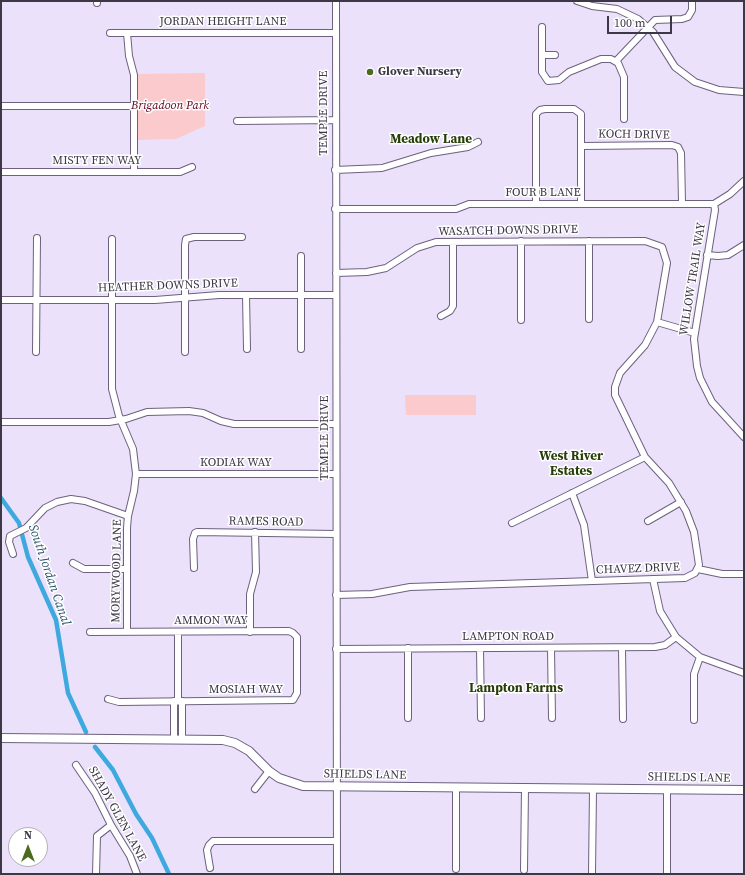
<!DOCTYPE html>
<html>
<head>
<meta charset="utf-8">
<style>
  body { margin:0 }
  #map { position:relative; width:745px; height:875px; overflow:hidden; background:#ebe1fb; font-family:"Source Serif 4",serif }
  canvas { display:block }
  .frame { position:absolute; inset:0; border:2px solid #3d3845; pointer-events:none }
  .north { position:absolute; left:8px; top:827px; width:40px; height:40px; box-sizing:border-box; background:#fff; border:1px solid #b1afb5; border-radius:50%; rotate:0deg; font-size:11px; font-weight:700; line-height:16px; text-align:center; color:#3d3845 }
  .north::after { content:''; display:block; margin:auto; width:14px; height:18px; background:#4a6a1f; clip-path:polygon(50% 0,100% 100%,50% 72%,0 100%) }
  .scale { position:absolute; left:607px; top:16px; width:65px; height:18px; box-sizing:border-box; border:2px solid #3d3845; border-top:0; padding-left:5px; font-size:12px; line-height:14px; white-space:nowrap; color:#3d3845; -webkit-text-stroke:3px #fff; paint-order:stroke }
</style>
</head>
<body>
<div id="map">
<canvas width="745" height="875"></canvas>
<div class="frame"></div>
<div class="north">N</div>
<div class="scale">100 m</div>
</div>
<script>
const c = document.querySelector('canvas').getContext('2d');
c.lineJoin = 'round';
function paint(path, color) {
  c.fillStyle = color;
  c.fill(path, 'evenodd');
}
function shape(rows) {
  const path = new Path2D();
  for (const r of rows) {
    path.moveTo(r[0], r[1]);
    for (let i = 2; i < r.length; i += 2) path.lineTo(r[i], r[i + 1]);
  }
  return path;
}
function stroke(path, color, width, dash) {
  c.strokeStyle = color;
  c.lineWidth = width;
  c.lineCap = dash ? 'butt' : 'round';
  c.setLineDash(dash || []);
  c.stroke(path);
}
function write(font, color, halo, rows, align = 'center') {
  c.font = font + ' "Source Serif 4",serif';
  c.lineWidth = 3;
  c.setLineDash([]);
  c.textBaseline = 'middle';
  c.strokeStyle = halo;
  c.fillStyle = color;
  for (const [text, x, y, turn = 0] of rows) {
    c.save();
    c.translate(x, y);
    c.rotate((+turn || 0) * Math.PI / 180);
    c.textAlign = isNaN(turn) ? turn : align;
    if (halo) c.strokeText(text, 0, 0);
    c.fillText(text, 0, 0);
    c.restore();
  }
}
paint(shape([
  [205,73,205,126,176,139,136,140,136,74],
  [405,395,476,395,476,415,406,415]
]), '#fbcacd');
stroke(shape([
  [1,498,19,523,28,557,56,620,68,693,86,732],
  [95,747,113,770,136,814,152,838,169,874]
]), '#3da9de', 4.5);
const minor = shape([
  [97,1,97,3],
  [336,1,337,874],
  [577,1,592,6,617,9,638,19,653,32,675,67,695,82,719,90,744,92],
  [542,27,542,72,548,81,559,80,569,72,601,59,611,59,618,63,624,77,624,119],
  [110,33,336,33],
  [127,33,129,56,134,75,134,172],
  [542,55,555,55],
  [616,61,655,20,682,19,688,17,692,10,692,1],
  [1,106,134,106],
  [237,121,336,120],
  [582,146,672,145,678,147,681,153,682,203],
  [335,170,382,168,431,153,468,147,478,142],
  [1,172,180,172,192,167],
  [536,204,536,114,540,110,545,109,574,109,581,114,581,204],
  [714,204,715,210,694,339,697,366,700,378,712,402,744,437],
  [335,209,456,209,469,204,714,204,730,194,744,181],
  [112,239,112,389,119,416,133,449,136,474,134,491,128,516,127,528,127,632],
  [521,241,521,320],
  [589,241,589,319],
  [707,255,718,256,728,255,744,245],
  [301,256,301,349],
  [336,273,367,272,386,268,417,248,436,242,645,241,662,247,667,263,657,322,645,345,620,373,615,387,615,395,645,457,669,483,686,511,694,532,699,565,695,573,685,578,410,587,372,594,336,595],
  [246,295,247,349],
  [1,300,155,300,219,295,336,295],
  [441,316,450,311,453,306,453,242],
  [657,322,695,333],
  [36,352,37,238],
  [185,352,185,245,186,239,194,237,242,237],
  [1,422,109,422,126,419,147,412,189,411,203,413,221,421,234,424,336,424],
  [136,474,336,474],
  [572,493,584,525,592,581],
  [648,521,681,502],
  [512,523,645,457],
  [13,554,9,542,10,536,26,528,45,508,57,502,71,499,85,501,128,516],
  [73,563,84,569,126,569],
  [194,568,193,539,195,533,197,532,336,534],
  [698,569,722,574,744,574],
  [653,579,660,611,676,637,700,657,744,673],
  [90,632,289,631,293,633,297,637,297,693,293,700,119,702,108,699],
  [178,632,178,701],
  [250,632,250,594,256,572,255,532],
  [408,648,408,718],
  [480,648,481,718],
  [551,648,552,718],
  [622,648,623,719],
  [336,649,655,647,665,645,676,637],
  [174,701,174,739],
  [182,701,182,739],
  [694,720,694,674,700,657],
  [76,765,95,793,111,825,130,856,137,874],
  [255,789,269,771],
  [667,790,667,874],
  [210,868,207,850,209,845,213,841,337,841],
  [456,869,456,788],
  [524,870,525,788],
  [96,874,97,836,111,825],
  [592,874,593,789]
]);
const major = shape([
  [1,738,223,740,235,743,249,751,269,771,279,778,303,786,744,790]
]);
stroke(minor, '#6d617e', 8);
stroke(major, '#6d617e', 10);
stroke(minor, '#fff', 6);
stroke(major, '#fff', 8);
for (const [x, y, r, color] of [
  [370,72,4,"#4a6a1f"]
]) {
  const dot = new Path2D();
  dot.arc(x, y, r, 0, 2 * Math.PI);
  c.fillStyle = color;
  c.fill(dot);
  stroke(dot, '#fff', 1.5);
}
write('12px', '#3d3845', '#fff', [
  ["JORDAN HEIGHT LANE",223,22],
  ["TEMPLE DRIVE",324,113,-90],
  ["KOCH DRIVE",634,135,1],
  ["MISTY FEN WAY",97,161],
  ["FOUR B LANE",543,193],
  ["WASATCH DOWNS DRIVE",508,231,-1],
  ["WILLOW TRAIL WAY",693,279,-81],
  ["HEATHER DOWNS DRIVE",168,286,-2],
  ["TEMPLE DRIVE",325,438,-90],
  ["KODIAK WAY",236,463],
  ["RAMES ROAD",266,522,1],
  ["CHAVEZ DRIVE",638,569,-2],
  ["MORYWOOD LANE",117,571,-89],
  ["AMMON WAY",211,621],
  ["LAMPTON ROAD",508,637],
  ["MOSIAH WAY",246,690],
  ["SHIELDS LANE",365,775,1],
  ["SHIELDS LANE",689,778,1],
  ["SHADY GLEN LANE",117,814,61]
]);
write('bold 12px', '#3d3845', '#fff', [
  ["Glover Nursery",378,72]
], 'left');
write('italic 12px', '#5e001d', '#fff', [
  ["Brigadoon Park",170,106]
]);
write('bold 13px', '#273d08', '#fff', [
  ["Meadow Lane",431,140],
  ["West River",571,457],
  ["Estates",571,472],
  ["Lampton Farms",516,689]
]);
write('italic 13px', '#29556c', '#fff', [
  ["South Jordan Canal",49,575,71]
]);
</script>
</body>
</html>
